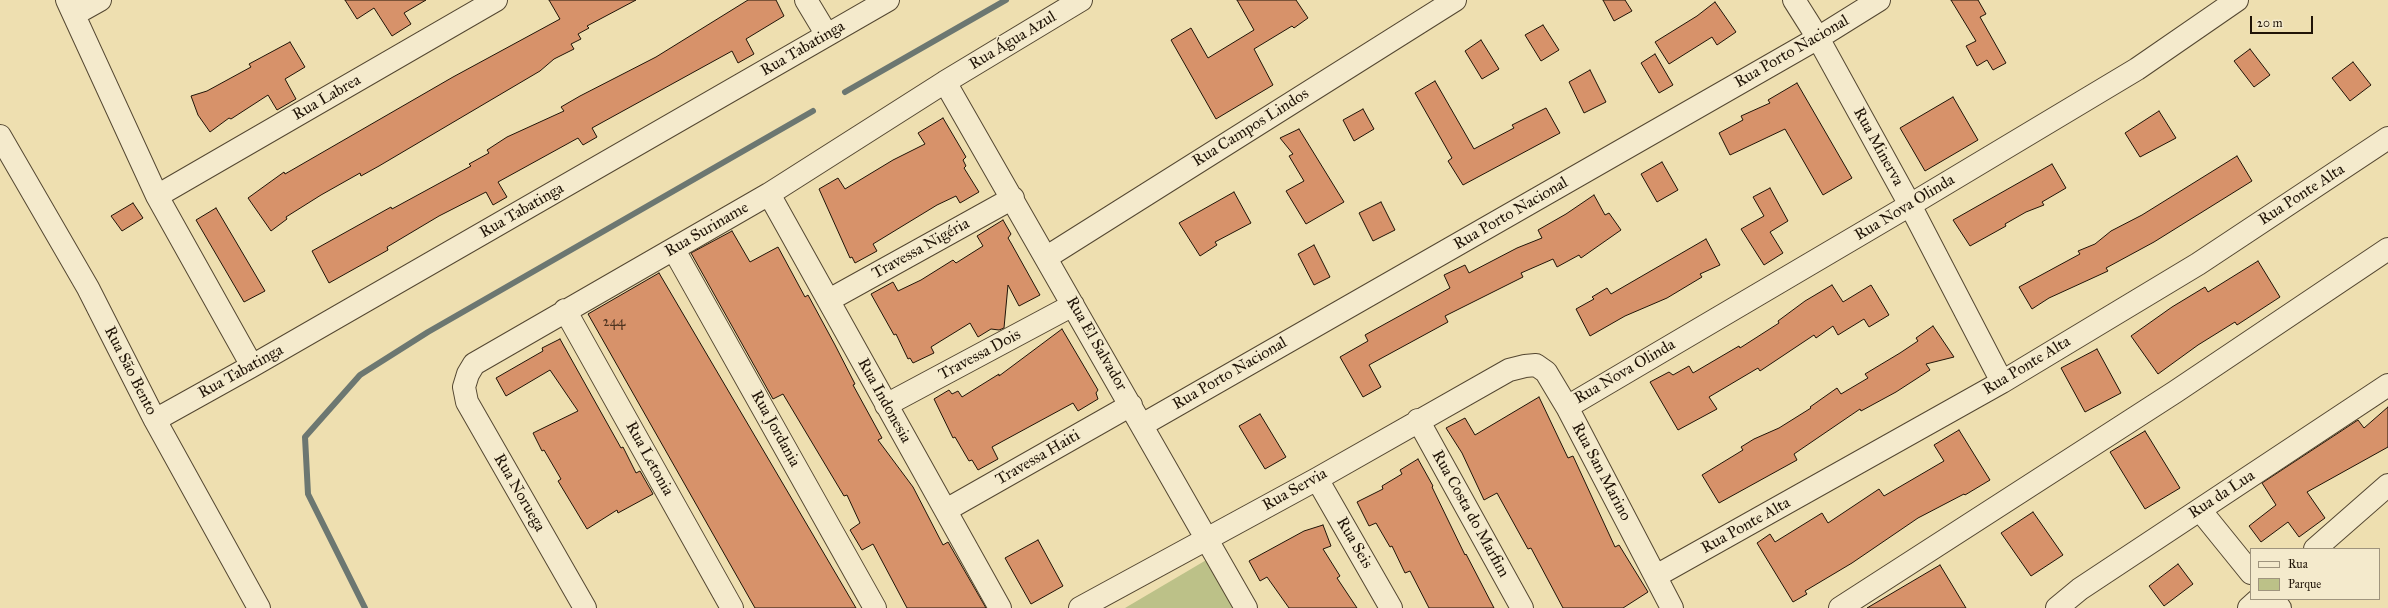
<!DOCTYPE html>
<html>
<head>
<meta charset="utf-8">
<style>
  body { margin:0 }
  #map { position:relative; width:2388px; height:608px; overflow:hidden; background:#eedfb0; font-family:"IM FELL Great Primer",serif }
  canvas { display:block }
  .legend { position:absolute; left:2250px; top:548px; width:130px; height:52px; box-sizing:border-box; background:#f4eacc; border:1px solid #9f947d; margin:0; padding:5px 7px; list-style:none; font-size:12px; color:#201407 }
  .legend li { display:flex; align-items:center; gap:8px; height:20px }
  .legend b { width:20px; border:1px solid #9f947d }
  .scale { position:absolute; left:2250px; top:16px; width:63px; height:18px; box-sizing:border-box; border:2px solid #201407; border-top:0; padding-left:5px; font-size:12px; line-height:14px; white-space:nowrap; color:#201407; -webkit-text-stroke:3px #f4eacc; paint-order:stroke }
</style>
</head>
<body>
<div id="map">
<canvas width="2388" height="608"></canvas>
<ul class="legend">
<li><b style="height:5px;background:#f4eacc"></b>Rua</li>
<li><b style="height:11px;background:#bcc188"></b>Parque</li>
</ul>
<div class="scale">20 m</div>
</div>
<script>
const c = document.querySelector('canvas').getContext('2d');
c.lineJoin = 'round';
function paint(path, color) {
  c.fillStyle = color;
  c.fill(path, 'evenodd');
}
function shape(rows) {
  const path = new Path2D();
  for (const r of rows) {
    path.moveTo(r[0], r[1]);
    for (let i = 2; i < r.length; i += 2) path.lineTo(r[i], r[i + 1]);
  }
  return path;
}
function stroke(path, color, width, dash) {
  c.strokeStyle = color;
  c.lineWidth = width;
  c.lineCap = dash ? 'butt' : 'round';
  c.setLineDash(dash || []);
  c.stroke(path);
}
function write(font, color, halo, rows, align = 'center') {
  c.font = font + ' "IM FELL Great Primer",serif';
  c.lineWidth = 3;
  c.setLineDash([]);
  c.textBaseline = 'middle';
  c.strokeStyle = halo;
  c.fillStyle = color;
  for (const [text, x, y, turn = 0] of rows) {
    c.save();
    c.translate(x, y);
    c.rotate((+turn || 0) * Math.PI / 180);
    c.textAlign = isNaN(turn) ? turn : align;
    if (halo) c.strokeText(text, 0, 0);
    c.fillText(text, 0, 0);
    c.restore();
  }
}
paint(shape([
  [1208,559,1236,608,1125,608]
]), '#bcc188');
stroke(shape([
  [845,92,1006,0],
  [365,608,308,494,305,437,360,375,428,332,813,111]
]), '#6c7771', 6);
const building = shape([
  [345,0,426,0,404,13,411,24,392,36,374,8,357,19,345,0],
  [549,0,636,0,587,26,589,28,578,34,581,39,571,44,574,49,554,59,540,71,379,166,361,176,360,173,321,195,286,217,287,219,271,231,248,198,284,172,285,174,453,77,560,19,549,0],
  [748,0,776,0,784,16,746,39,754,54,738,63,732,51,592,128,597,137,583,145,578,138,498,182,507,197,493,205,486,192,439,216,387,247,388,250,329,283,312,251,391,207,392,209,471,166,469,164,489,153,487,150,507,137,564,111,561,107,580,96,656,57,748,0],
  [1237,0,1296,0,1308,18,1294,28,1292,26,1254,49,1273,85,1216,119,1171,40,1191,28,1208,58,1254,30,1237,0],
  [1603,0,1625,0,1632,11,1614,21,1603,0],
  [1951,0,1978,0,1986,14,1980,17,2006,63,1993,70,1987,60,1977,66,1966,46,1976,41,1951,0],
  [1715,2,1736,32,1717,45,1712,37,1669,64,1655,42,1697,16,1715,2],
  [1543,25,1559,50,1541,61,1525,35,1543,25],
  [1481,40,1499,69,1482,79,1465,51,1481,40],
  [290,42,305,67,285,79,296,99,277,110,268,95,231,119,229,118,210,132,198,115,191,96,207,91,251,67,249,64,290,42],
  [2250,49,2270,75,2254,87,2234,61,2250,49],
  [1655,54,1673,85,1659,93,1641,63,1655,54],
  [2353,62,2371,85,2350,101,2332,78,2353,62],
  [1590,70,1606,102,1584,113,1569,82,1590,70],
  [1435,81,1474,149,1514,128,1512,125,1546,108,1560,133,1463,185,1448,161,1452,158,1415,93,1435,81],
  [1797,83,1852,178,1823,195,1785,129,1730,155,1719,133,1743,120,1741,116,1770,103,1768,100,1797,83],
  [1953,97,1978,140,1925,171,1900,128,1953,97],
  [1363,109,1374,129,1354,141,1343,120,1363,109],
  [2159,111,2176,138,2140,157,2125,133,2159,111],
  [943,118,966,157,963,160,966,166,964,168,979,192,960,203,956,196,937,205,873,244,877,251,855,263,852,257,850,258,819,189,838,178,845,189,893,160,925,144,918,133,943,118],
  [1299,129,1344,202,1306,224,1286,191,1304,181,1289,156,1293,154,1280,138,1299,129],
  [2237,156,2252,181,2154,242,2106,268,2108,271,2049,298,2032,309,2019,287,2080,254,2078,251,2095,244,2111,231,2142,215,2237,156],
  [1662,162,1678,190,1657,202,1641,174,1662,162],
  [2052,164,2066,188,2042,202,2044,205,2026,212,2005,224,2006,226,1970,246,1953,220,2052,164],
  [1770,188,1788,221,1770,232,1783,253,1764,265,1741,229,1764,216,1753,197,1770,188],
  [1234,192,1251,223,1215,242,1217,245,1200,256,1179,223,1234,192],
  [1594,195,1605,215,1609,213,1621,230,1581,258,1579,255,1557,267,1553,259,1521,273,1523,277,1445,316,1448,322,1369,365,1381,387,1363,397,1340,357,1368,341,1365,335,1450,288,1444,275,1465,265,1469,273,1517,248,1542,238,1538,230,1566,214,1594,195],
  [1381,202,1395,230,1373,241,1359,213,1381,202],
  [133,203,143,218,122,231,111,216,133,203],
  [216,208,265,291,244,302,196,220,216,208],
  [1003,220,1011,234,1008,238,1011,243,1040,295,1019,306,1008,285,1004,328,999,330,991,329,978,337,970,323,931,347,934,353,913,363,910,358,908,359,896,334,894,335,871,294,893,282,898,291,921,280,953,260,956,263,983,246,977,236,1003,220],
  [732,231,750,262,778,247,805,297,808,295,835,345,855,384,853,385,882,438,878,440,913,487,943,545,948,542,986,608,907,608,873,544,862,550,850,530,860,523,847,495,844,496,783,394,773,399,691,253,732,231],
  [1706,239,1720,265,1700,274,1702,277,1667,298,1625,316,1590,336,1576,309,1594,299,1592,297,1607,288,1611,294,1706,239],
  [1314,245,1330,277,1314,285,1298,254,1314,245],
  [2258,261,2280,297,2237,325,2235,322,2198,345,2158,374,2131,336,2172,307,2205,287,2208,292,2258,261],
  [659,273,856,608,755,608,588,314,659,273],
  [1832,285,1843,302,1871,285,1889,315,1869,327,1864,319,1838,335,1833,326,1816,338,1814,335,1760,371,1758,368,1709,397,1717,409,1678,430,1650,382,1669,372,1673,375,1689,366,1693,373,1739,346,1740,348,1779,323,1778,321,1805,301,1832,285],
  [1933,326,1954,357,1926,364,1930,370,1896,392,1861,411,1860,409,1794,454,1797,460,1719,503,1702,475,1743,450,1741,447,1754,439,1779,428,1811,408,1810,407,1837,388,1841,394,1868,378,1865,374,1900,353,1918,341,1916,338,1933,326],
  [1062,329,1098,390,1096,393,1098,399,1078,411,1073,403,992,447,998,459,978,470,972,460,969,461,955,437,953,438,934,399,949,390,952,394,958,391,962,397,999,374,999,376,1062,329],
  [560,339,621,448,623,447,636,473,640,471,653,494,618,513,617,510,587,529,558,481,561,479,544,450,542,451,533,433,578,411,550,370,506,396,496,378,543,351,542,348,560,339],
  [2097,349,2121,393,2085,412,2061,368,2097,349],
  [1539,397,1568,458,1573,456,1615,547,1619,545,1648,592,1623,608,1563,608,1531,548,1528,549,1497,493,1484,500,1462,453,1446,428,1465,418,1475,435,1539,397],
  [2388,407,2388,447,2307,492,2325,518,2299,537,2288,522,2261,542,2249,526,2276,505,2262,483,2358,420,2364,428,2388,407],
  [1260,414,1286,457,1265,469,1239,426,1260,414],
  [1959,430,1990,480,1965,495,1964,494,1918,518,1852,563,1805,591,1807,594,1793,602,1757,543,1770,534,1775,542,1822,513,1828,523,1879,489,1884,496,1944,461,1934,445,1959,430],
  [2145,431,2180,488,2145,509,2110,452,2145,431],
  [1418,459,1433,486,1432,487,1465,555,1466,554,1494,608,1429,608,1410,571,1405,573,1392,546,1390,547,1376,523,1369,526,1357,502,1383,489,1382,486,1402,474,1400,470,1418,459],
  [2033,512,2063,555,2031,576,2001,533,2033,512],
  [1323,525,1331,546,1323,549,1340,576,1337,578,1357,608,1289,608,1267,577,1260,581,1249,561,1304,531,1323,525],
  [1038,540,1063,586,1031,604,1005,558,1038,540],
  [2178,564,2193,584,2164,606,2149,586,2178,564],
  [1940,565,1966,608,1867,608,1940,565]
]);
paint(building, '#d7926a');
stroke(building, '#201407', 1);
const minor = shape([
  [67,0,157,196,252,366],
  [806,0,827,35],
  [1794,0,1818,38,1910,205,2002,382],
  [75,14,100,0],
  [945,82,1246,608],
  [0,136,88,288,155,420,259,608],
  [769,194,1000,608],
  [157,196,496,0],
  [674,250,875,608],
  [1047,257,1455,0],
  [829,300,1013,198],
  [565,310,732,608],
  [886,405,1073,305],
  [1567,407,1910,205,2137,69,2237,0],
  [155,420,252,366,888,0],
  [1418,420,1522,608],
  [1142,425,1818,38,1879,0],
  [1317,479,1391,608],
  [946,510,1131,405],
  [2200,510,2251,573],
  [2315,549,2388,485],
  [1656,576,2002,382,2198,264,2388,138],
  [2272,599,2280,608],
  [585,608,467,402,464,387,468,374,474,364,769,194,945,82,1081,0],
  [1080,608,1317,479,1509,370,1525,366,1536,365,1546,372,1567,407,1672,608],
  [1840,608,2175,392,2388,249],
  [2057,608,2080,589,2388,385],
  [2249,608,2259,599]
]);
stroke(minor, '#544731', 24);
stroke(minor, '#f4eacc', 22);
write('14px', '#4e3420', null, [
  ["244",614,323]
]);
write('16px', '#201407', '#f4eacc', [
  ["Rua Água Azul",1013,41,-31],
  ["Rua Tabatinga",803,49,-30],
  ["Rua Porto Nacional",1792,52,-30],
  ["Rua Labrea",327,98,-30],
  ["Rua Campos Lindos",1251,128,-32],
  ["Rua Minerva",1878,147,61],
  ["Rua Ponte Alta",2302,195,-33],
  ["Rua Nova Olinda",1905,208,-31],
  ["Rua Tabatinga",522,211,-30],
  ["Rua Porto Nacional",1511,214,-30],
  ["Rua Suriname",707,230,-30],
  ["Travessa Nigéria",921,249,-29],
  ["Rua El Salvador",1096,344,60],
  ["Travessa Dois",980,355,-28],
  ["Rua Ponte Alta",2027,366,-31],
  ["Rua São Bento",130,371,63],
  ["Rua Tabatinga",241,372,-29],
  ["Rua Nova Olinda",1625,372,-30],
  ["Rua Porto Nacional",1230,374,-30],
  ["Rua Indonesia",884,401,61],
  ["Rua Jordania",775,429,61],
  ["Travessa Haiti",1038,458,-30],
  ["Rua Letonia",649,459,61],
  ["Rua San Marino",1601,472,62],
  ["Rua Servia",1295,490,-29],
  ["Rua Noruega",519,493,60],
  ["Rua da Lua",2222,495,-33],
  ["Rua Costa do Marfim",1470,514,61],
  ["Rua Ponte Alta",1746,526,-29],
  ["Rua Seis",1354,543,60]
]);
</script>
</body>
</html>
